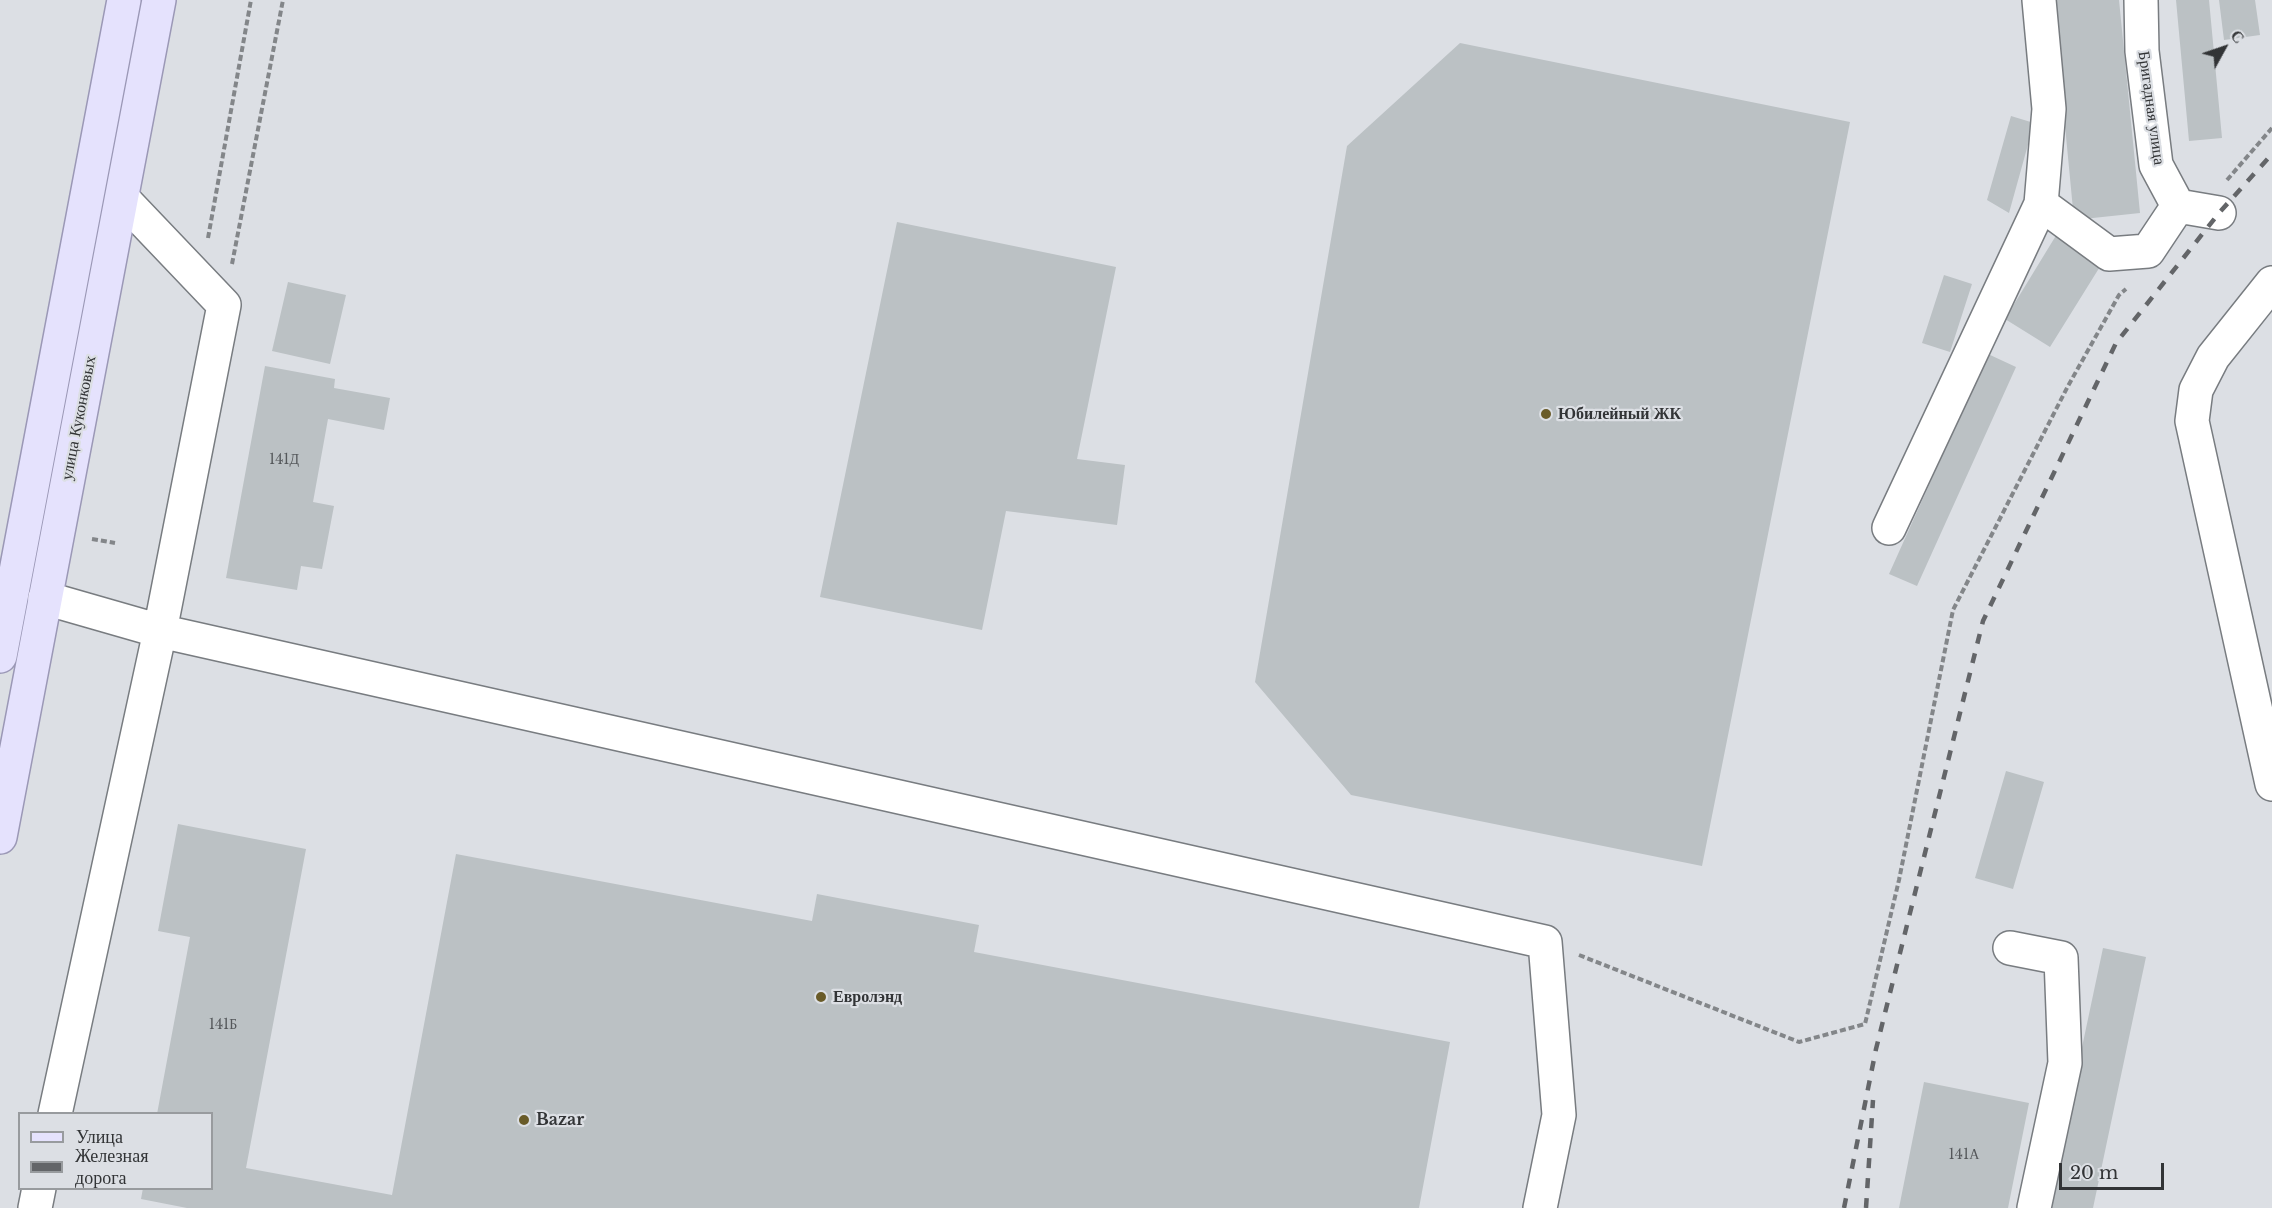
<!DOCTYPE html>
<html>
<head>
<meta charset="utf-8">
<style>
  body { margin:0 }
  #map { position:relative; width:2272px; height:1208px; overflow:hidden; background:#dcdfe4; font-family:"Libre Baskerville",serif }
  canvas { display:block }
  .legend { position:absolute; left:18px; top:1112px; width:195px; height:78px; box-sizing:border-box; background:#dcdfe4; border:2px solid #989b9e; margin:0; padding:8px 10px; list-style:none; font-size:18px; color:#323436 }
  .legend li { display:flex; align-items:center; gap:12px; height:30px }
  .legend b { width:30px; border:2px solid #989b9e }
  .north { position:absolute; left:2194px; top:18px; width:60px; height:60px; -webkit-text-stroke:4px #dcdfe4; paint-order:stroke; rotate:50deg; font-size:16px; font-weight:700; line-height:24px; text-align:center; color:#323436 }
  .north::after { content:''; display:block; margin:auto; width:21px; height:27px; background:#323436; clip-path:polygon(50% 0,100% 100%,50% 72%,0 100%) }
  .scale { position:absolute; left:2059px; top:1163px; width:105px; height:27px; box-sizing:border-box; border:3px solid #323436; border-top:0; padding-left:8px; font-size:18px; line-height:21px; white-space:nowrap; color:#323436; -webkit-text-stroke:4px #dcdfe4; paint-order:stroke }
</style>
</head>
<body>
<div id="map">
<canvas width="2272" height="1208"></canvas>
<ul class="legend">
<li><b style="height:8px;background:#e5e2fd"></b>Улица</li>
<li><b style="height:8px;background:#636568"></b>Железная дорога</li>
</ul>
<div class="north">С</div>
<div class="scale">20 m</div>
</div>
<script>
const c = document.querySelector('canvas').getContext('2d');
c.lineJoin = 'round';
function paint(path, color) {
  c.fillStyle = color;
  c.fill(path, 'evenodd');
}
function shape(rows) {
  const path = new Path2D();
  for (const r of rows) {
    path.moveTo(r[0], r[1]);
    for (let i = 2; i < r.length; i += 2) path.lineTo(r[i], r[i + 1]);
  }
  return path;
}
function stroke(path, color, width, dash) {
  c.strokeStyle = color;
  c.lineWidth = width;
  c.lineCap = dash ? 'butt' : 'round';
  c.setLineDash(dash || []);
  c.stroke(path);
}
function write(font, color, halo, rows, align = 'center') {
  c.font = font + ' "Libre Baskerville",serif';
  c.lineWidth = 4.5;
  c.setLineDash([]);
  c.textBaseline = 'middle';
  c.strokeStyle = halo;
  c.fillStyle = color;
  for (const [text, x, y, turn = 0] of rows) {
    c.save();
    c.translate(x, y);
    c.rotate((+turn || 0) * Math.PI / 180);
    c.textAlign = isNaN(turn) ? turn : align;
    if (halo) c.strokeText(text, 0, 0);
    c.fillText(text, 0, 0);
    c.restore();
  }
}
paint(shape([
  [2053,0,2119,0,2140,213,2074,220],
  [2176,0,2209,0,2222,138,2189,141],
  [2219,0,2255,0,2260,35,2224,40],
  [1460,43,1850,122,1702,866,1351,795,1255,682,1347,146],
  [2011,116,2034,123,2009,213,1987,200],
  [897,222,1116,267,1077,459,1125,465,1117,525,1006,511,982,630,820,597],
  [2060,229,2106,257,2050,347,2005,319],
  [1944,275,1972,284,1950,352,1922,343],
  [288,282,346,295,330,364,272,351],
  [1988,354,2016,367,1917,586,1889,574],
  [265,366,335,379,334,388,390,398,384,430,328,419,313,502,334,506,322,569,301,566,297,590,226,578],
  [2006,771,2044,782,2013,889,1975,878],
  [178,824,306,849,246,1168,392,1195,456,854,812,921,817,894,979,925,974,952,1450,1042,1419,1208,187,1208,141,1199,143,1188,212,1188,212,1114,157,1114,190,937,158,931],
  [2103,948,2146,957,2093,1208,2048,1208],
  [1924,1082,2029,1103,2008,1208,1899,1208]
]), '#bbc1c4');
const minor = shape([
  [2141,0,2142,51,2156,165,2178,206,2219,213],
  [122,198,224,305,160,631,1545,942,1559,1115,1540,1208],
  [2041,204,2109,254,2148,251,2178,206],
  [2272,283,2213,357,2196,390,2192,421,2272,784],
  [1889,528,2041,204,2049,109,2039,0],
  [45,598,160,631,55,1114],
  [2010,948,2061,958,2065,1063,2034,1208],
  [35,1208,39,1188]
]);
const major = shape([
  [0,656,124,0],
  [0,837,159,0]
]);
stroke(minor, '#787c80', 36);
stroke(major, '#9b98b6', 36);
stroke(shape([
  [2227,180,2272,128],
  [208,238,251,0],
  [232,264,283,0],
  [92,539,115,543],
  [1579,955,1799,1042,1865,1024,1899,880,1953,610,2068,386,2119,295,2126,289]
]), '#838689', 4, [6, 3]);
stroke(minor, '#fff', 33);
stroke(major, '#e5e2fd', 33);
stroke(shape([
  [1844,1208,1876,1049,1983,621,2116,343,2219,213,2272,154],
  [1866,1208,1873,1100]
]), '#636568', 4.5, [10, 10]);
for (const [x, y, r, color] of [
  [1546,414,6,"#695b28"],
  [821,997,6,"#695b28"],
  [524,1120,6,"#695b28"]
]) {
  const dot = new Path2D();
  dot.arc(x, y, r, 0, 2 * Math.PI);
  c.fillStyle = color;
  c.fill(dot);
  stroke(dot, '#dcdfe4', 2);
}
write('14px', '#54575a', null, [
  ["141Д",284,460],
  ["141Б",223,1025],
  ["141А",1964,1155]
]);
write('16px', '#323436', '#dcdfe4', [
  ["Бригадная улица",2151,108,82],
  ["улица Куконковых",79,418,-79]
]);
write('bold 16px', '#323436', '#dcdfe4', [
  ["Юбилейный ЖК",1558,414],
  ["Евролэнд",833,997],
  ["Bazar",536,1120]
], 'left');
</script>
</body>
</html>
